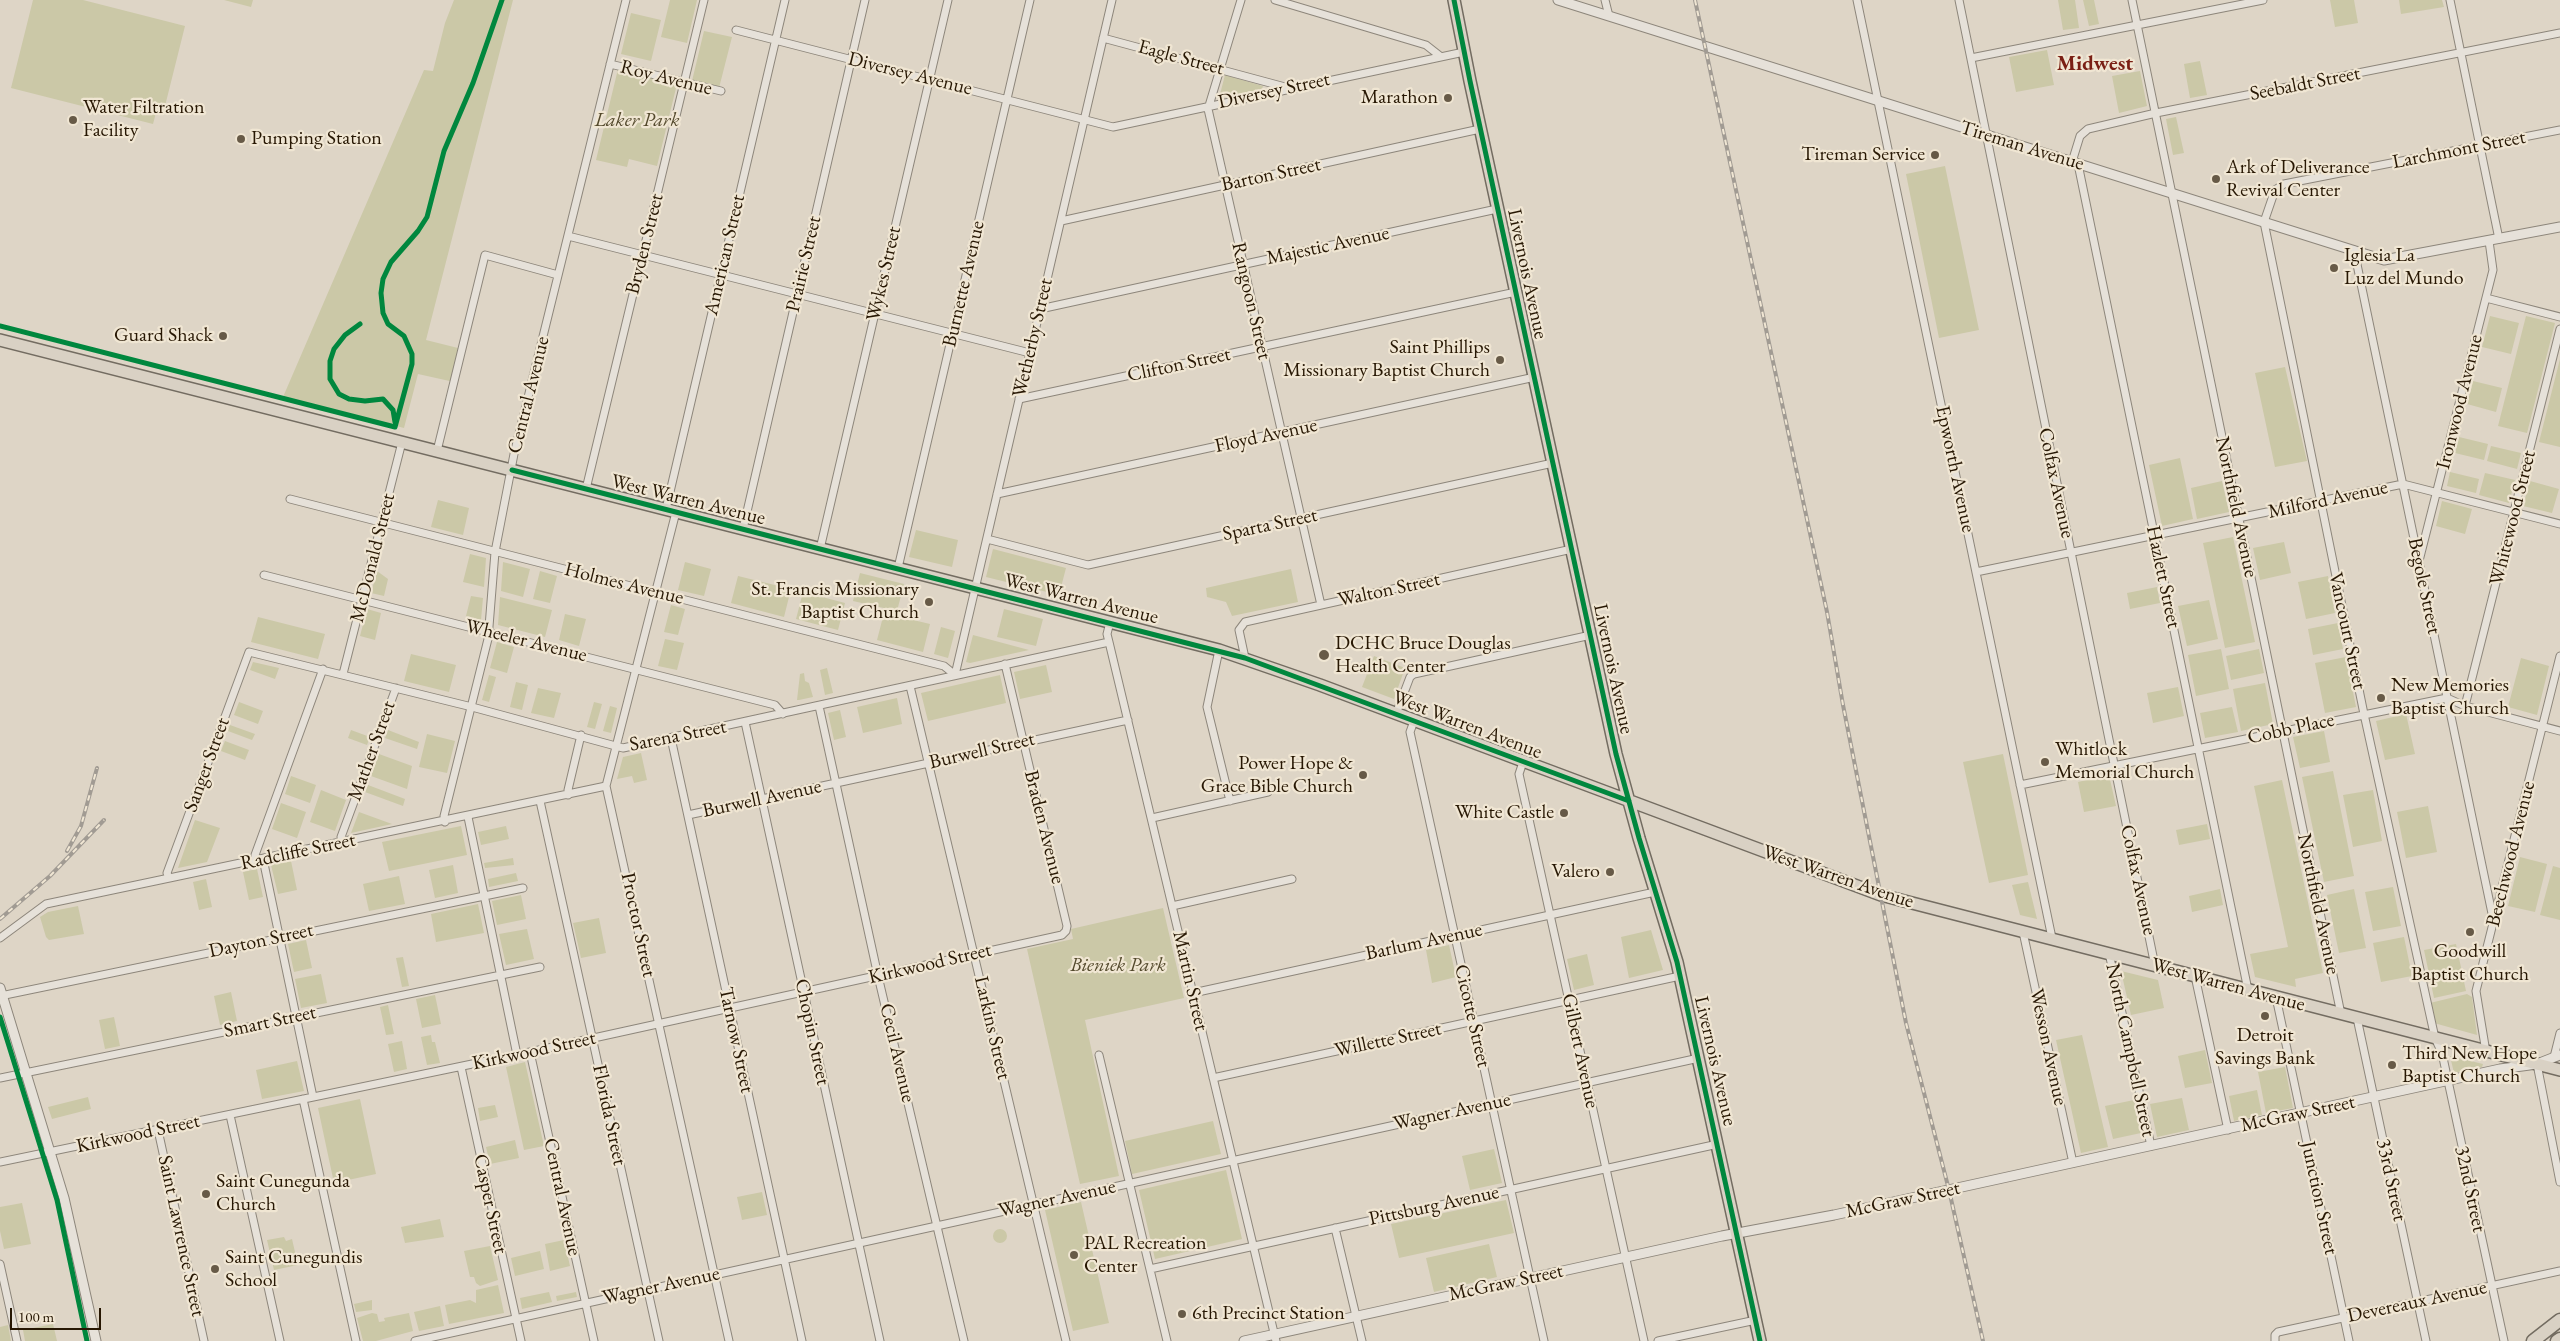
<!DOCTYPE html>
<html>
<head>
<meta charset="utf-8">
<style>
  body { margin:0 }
  #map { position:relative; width:2560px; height:1341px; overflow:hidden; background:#ded5c6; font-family:"EB Garamond",serif }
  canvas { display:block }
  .scale { position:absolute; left:10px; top:1308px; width:91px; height:22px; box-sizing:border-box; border:2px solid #271703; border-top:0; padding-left:6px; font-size:15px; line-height:18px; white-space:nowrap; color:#271703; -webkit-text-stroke:4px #f0e6d3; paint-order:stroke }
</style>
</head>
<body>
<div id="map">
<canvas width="2560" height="1341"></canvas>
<div class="scale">100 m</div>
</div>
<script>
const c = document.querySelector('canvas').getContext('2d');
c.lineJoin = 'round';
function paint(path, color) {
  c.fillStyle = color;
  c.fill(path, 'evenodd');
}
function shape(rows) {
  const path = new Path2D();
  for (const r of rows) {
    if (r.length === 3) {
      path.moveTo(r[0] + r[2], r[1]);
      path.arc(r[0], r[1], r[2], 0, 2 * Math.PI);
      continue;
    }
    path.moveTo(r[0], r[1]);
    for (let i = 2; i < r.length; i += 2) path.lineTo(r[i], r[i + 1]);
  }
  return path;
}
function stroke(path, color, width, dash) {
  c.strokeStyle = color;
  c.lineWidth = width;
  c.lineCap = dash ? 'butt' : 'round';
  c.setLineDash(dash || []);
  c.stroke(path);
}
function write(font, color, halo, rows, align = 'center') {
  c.font = font + ' "EB Garamond",serif';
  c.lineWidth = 4.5;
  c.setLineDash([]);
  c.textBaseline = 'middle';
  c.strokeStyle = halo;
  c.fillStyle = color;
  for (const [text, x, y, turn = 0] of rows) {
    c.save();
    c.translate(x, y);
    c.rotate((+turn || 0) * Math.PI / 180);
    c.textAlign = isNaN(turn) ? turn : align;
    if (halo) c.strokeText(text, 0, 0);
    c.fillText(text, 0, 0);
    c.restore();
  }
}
paint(shape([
  [33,0,83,0,185,26,163,114,156,113,153,124,11,88],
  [224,0,253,0,251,7],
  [454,0,513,0,426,340,462,349,454,382,418,374,404,428,283,397,424,70,433,71,445,23],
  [670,0,697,0,687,43,661,37],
  [2058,0,2075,0,2079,28,2063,30],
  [2083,0,2094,0,2099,24,2089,26],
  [2330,0,2354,0,2358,23,2335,27],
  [2399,0,2442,0,2444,7,2401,14],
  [631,13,661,20,651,61,621,54],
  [704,31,732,37,719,88,692,81],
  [2047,50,2054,85,2016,92,2009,57],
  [2200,61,2207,95,2190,98,2184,64],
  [618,69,677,84,657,166,629,159,627,167,596,160],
  [2140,71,2147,106,2119,113,2112,76],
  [1225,75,1263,86,1262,89,1219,98],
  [2176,117,2184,153,2173,155,2166,119],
  [1945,166,1979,330,1939,338,1906,174],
  [2490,316,2519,323,2511,354,2482,347],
  [2526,316,2555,323,2527,433,2498,426],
  [2560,359,2560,447,2539,442],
  [2285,367,2307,461,2275,467,2255,373],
  [2473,381,2502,388,2496,412,2467,404],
  [2459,437,2488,444,2484,460,2455,453],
  [2491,446,2521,453,2517,469,2487,461],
  [2180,458,2193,519,2162,526,2149,465],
  [2450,472,2479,479,2476,493,2447,486],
  [2485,473,2515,480,2509,503,2479,495],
  [2222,481,2229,512,2197,519,2191,488],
  [2530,481,2559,489,2552,513,2523,506],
  [438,500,469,508,463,535,431,527],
  [2442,501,2472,509,2465,534,2436,526],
  [916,530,958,540,952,567,909,557],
  [2233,537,2255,642,2225,648,2203,543],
  [2284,542,2291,573,2260,580,2253,548],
  [993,549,1066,568,1059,595,986,577],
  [470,554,486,558,484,587,463,582],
  [503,562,530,569,523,597,501,591],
  [685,562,711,569,704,596,678,590],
  [1291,569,1298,602,1232,616,1226,602,1207,597,1206,588],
  [377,571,388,579,384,596,371,593],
  [540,571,557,576,550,603,533,599],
  [860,573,904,584,897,611,853,601],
  [738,576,791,589,784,617,731,603],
  [2328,576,2335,613,2306,619,2298,582],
  [2157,587,2160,603,2130,609,2127,593],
  [803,592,845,603,838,630,796,619],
  [471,596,483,598,481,620,466,616],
  [500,597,552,610,545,637,498,625],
  [2209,600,2218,639,2187,646,2178,606],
  [671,605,685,609,678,635,664,632],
  [367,609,381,613,375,640,360,636],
  [1004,609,1043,619,1036,646,997,637],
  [884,613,930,624,923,652,877,640],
  [565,614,586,619,579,646,559,640],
  [258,617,325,634,318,659,251,642],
  [2338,623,2343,649,2313,655,2308,629],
  [941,627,955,631,948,658,934,654],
  [973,635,1029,650,970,663,966,662],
  [665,639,684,643,677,670,658,666],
  [497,642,514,647,507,673,490,668],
  [2221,649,2229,689,2196,696,2188,655],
  [2259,649,2264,673,2231,680,2226,656],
  [411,654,456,665,449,692,404,681],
  [1374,656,1405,668,1394,699,1362,687],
  [2346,657,2356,707,2325,713,2315,663],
  [2521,658,2549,666,2537,715,2508,707],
  [253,662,279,668,275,679,250,670],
  [1046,665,1052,692,1020,699,1014,672],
  [827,668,833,693,825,695,820,670],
  [804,673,805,681,809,683,813,697,799,700,797,700,800,674],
  [489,675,496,677,489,702,482,700],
  [1000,675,1006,703,928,721,921,693],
  [516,682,528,685,522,710,510,707],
  [2265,683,2273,724,2241,731,2233,689],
  [2178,687,2184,716,2153,723,2147,693],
  [538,688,561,693,554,718,531,713],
  [897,698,902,724,863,733,857,707],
  [239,702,263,711,258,724,234,715],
  [594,702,602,704,595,729,587,727],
  [610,706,617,708,611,733,603,731],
  [2232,707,2238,732,2205,738,2200,713],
  [840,710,846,737,834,740,828,713],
  [2406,714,2415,754,2385,760,2376,721],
  [230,725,255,734,252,740,228,731],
  [351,730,370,737,367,745,348,738],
  [388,730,419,742,417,749,385,738],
  [2324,731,2330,762,2300,768,2293,737],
  [427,734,455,741,447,773,419,767],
  [225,741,249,750,245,760,221,751],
  [641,753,647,780,634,783,632,776,617,779,623,757],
  [379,754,412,766,407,789,371,776],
  [2003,754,2028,875,1989,883,1963,762],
  [2333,771,2354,876,2324,882,2302,777],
  [2109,775,2116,806,2084,812,2078,782],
  [291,776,316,785,310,803,285,794],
  [2282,780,2323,973,2295,979,2296,987,2255,977,2250,954,2288,947,2254,786],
  [368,785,405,799,403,806,365,792],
  [321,790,346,800,335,831,310,822],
  [2373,790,2382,841,2353,847,2343,795],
  [281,803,306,812,297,838,272,829],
  [2428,806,2437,852,2406,858,2397,812],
  [359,812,392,824,351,833],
  [195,820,220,828,207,862,178,868],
  [2207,824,2210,839,2179,845,2176,830],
  [461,826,467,855,389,871,382,842],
  [506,826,509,839,481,845,478,832],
  [2520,857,2547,864,2535,912,2508,906],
  [513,858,514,865,485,868,484,863],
  [291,861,297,890,278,894,271,865],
  [453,865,458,893,435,898,429,870],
  [2553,866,2560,868,2560,920,2540,915],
  [257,869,263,897,249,900,243,872],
  [516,873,518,881,489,887,488,879],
  [399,876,405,904,369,911,363,884],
  [206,879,212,907,199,910,193,882],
  [2028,882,2037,919,2020,915,2012,885],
  [2393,887,2401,926,2373,931,2365,892],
  [2220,889,2223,905,2192,912,2189,896],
  [2354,889,2366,948,2339,953,2327,895],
  [521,895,526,919,497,925,492,901],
  [478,904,484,933,436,942,431,914],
  [78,906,84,934,49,940,46,937,40,917,48,912],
  [1163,908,1184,998,1085,1020,1119,1176,1080,1184,1027,949,1073,939,1071,929],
  [599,918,606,953,581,958,573,923],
  [527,929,534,959,506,965,499,934],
  [1651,930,1663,970,1629,978,1621,937],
  [2404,937,2412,976,2381,982,2373,943],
  [306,940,312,968,294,972,288,944],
  [2456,944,2466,991,2434,998,2424,950],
  [1449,945,1456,977,1432,983,1426,950],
  [1587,954,1594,985,1574,990,1567,959],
  [403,957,409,986,402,987,396,958],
  [2121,971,2158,980,2164,1008,2131,1015],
  [321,974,327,1003,301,1008,295,979],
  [231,992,237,1021,220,1025,214,996],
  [2467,994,2472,997,2477,1035,2434,1023,2430,1003],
  [435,995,441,1024,422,1028,416,999],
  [388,1005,394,1034,386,1035,380,1007],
  [114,1017,120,1046,105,1049,99,1020],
  [431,1035,432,1042,435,1042,440,1063,427,1065,421,1037],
  [2082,1035,2108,1147,2081,1153,2056,1040],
  [402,1041,407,1069,394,1072,388,1044],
  [2205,1050,2212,1083,2185,1088,2178,1056],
  [2450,1056,2483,1064,2482,1067,2454,1073],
  [297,1061,304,1091,262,1099,256,1070],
  [525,1062,544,1146,524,1150,506,1067],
  [2285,1067,2293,1108,2266,1113,2258,1072],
  [2257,1090,2262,1115,2234,1121,2229,1096],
  [88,1097,91,1109,52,1119,48,1107],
  [2182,1098,2189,1130,2157,1137,2150,1104],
  [360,1099,376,1174,334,1183,318,1108],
  [2134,1100,2141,1133,2113,1139,2105,1106],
  [495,1105,498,1117,480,1121,478,1108],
  [1213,1121,1221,1154,1132,1174,1125,1141],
  [515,1140,519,1158,490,1164,486,1147],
  [1494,1149,1502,1183,1470,1190,1462,1156],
  [1226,1170,1242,1239,1155,1259,1139,1190],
  [762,1192,767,1215,742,1220,737,1197],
  [1506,1200,1514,1233,1399,1258,1391,1224],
  [1081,1202,1109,1323,1073,1331,1045,1210],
  [22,1203,31,1244,4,1249,0,1231,0,1207],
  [440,1219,444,1237,405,1243,401,1227],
  [1000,1236,7],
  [284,1237,286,1241,292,1239,298,1265,274,1270,267,1240],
  [564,1240,570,1266,550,1271,545,1244],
  [1489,1244,1497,1277,1434,1292,1426,1258],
  [490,1246,498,1280,480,1286,476,1283,474,1277,470,1277,464,1251],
  [540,1251,544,1269,515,1276,511,1258],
  [498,1285,504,1313,449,1324,445,1305,470,1300,476,1303,476,1290],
  [549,1292,552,1302,522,1309,520,1298],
  [576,1292,577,1297,557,1301,556,1296],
  [372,1300,372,1310,356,1312,354,1304],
  [440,1306,444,1326,419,1331,414,1312],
  [372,1313,377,1314,379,1322,385,1321,384,1318,409,1313,413,1331,376,1341,363,1341,357,1318],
  [53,1324,57,1341,25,1341,23,1330],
  [8,1325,11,1341,0,1341,0,1327]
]), '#cbc8a7');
const minor = shape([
  [1241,0,1208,109,1321,605],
  [1275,0,1426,45,1440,56],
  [1605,0,1609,16],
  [1857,0,2052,938],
  [1959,0,2155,966],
  [2132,0,2341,1014],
  [2450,0,2499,239],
  [736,30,1113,127,1464,52],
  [1103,38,1285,87],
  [1971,58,2263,0],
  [610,64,721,91],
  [2072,162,2080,136,2088,129,2156,113,2560,33],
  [2078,164,2248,990],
  [1061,221,1480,129],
  [568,236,1030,353],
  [2354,250,2494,923],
  [2486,298,2560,317],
  [1040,309,1497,209],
  [1019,399,1516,292],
  [437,451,485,255,558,275],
  [586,489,704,0],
  [997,494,1535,377],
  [290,499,944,666,955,675],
  [666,509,785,0],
  [676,512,606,786,729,1341],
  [743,529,865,0],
  [987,539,1088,565,1553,463],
  [820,549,948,0],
  [2419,561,2493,270,2489,241],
  [898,568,1030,0],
  [1976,572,2403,484,2560,524],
  [264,575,775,705,783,714],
  [1110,622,1107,634,1109,642,1276,1341],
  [1219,650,1207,707,1230,801],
  [1245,658,1239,630,1245,622,1572,549],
  [343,674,402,442],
  [955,675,1112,0],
  [910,686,1066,1341],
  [819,706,878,976,964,1341],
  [2465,706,2560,329],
  [1396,714,1410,677,1414,674,1591,635],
  [1414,721,1410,732,1544,1341],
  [745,722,880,1341],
  [671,738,802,1341],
  [1523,762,1519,774,1644,1341],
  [2020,785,2447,698,2465,706,2560,731],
  [568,795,568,790,581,735],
  [540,801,659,1341],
  [688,815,1128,720],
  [468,817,517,1055],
  [1152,818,1268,792],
  [445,822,444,816,488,639,495,552,514,454,626,0],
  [342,843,341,837,396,688],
  [263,859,313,1097],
  [256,860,255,855,323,669],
  [169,878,167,873,249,652,472,707,623,748,1109,642],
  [1172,906,1292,879],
  [2023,932,2073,1163],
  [0,938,46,904,606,786],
  [2109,953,2151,1146],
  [2195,976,2228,1130],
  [1193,993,1655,892],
  [0,996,523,888],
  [2276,997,2349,1341],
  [2357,1018,2426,1341],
  [530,1052,594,1341],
  [2486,1052,2476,991,2560,656],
  [1099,1055,1167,1341],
  [2554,1057,2560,1033],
  [2537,1064,2560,1182],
  [461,1067,521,1341],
  [0,1078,540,967],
  [1213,1078,1680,976],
  [303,1099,356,1341],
  [230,1115,280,1341],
  [158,1130,204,1341],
  [0,1162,530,1052,1062,935,1066,931,1067,926,1005,664],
  [1335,1228,1362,1341],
  [0,1264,17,1341],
  [1150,1269,1718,1144],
  [415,1341,1699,1058],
  [1658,1341,1756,1320],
  [2275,1341,2275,1335,2278,1332,2560,1271],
  [2504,1341,2442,1053,2435,1038,2364,714,2264,222,2275,190,2284,184,2560,130]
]);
const tertiary = shape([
  [1558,0,2384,260,2560,227],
  [0,988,64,1198,96,1341],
  [1244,1341,1722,1236,1834,1215,2500,1069,2537,1064,2560,1055]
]);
const primary = shape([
  [1454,0,1470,81,1616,754,1639,838,1677,962,1760,1341],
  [0,340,1219,650,1320,685,1881,895,2560,1070]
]);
const motorway = shape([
  [2533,1341,2560,1320],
  [2557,1341,2560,1339]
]);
stroke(minor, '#8d867b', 9);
stroke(tertiary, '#8d867b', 11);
stroke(primary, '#736c61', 14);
stroke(motorway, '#736c61', 15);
stroke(minor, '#e6e1d9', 7);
stroke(tertiary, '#e6e1d9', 9);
stroke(primary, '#d9d1c4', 11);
stroke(motorway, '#d9d1c4', 12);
const rail = shape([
  [1695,0,1827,612,1843,705,1906,1023,1949,1190,1983,1341],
  [67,851,81,826,97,768],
  [0,919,50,876,104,820]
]);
stroke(rail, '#a19b93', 4);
stroke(rail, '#f0e6d3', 2, [5.5]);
stroke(shape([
  [1454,0,1470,81,1616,754,1639,838,1677,962,1760,1341],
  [360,324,345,335,334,349,330,361,330,379,339,394,349,399,365,401,383,399,393,410,395,422],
  [0,326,395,427],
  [395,427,412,364,412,354,404,336,388,324,383,313,381,293,383,279,391,262,418,231,427,217,444,151,473,83,502,0],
  [512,470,1245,658,1629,801],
  [0,1017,57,1200,87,1341]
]), '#00873e', 5);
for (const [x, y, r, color] of [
  [1448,98,5,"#675a47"],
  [73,120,5,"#675a47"],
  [241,139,5,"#675a47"],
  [1935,155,5,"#675a47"],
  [2216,179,5,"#675a47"],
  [2334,268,5,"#675a47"],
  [223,336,5,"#675a47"],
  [1500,360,5,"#675a47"],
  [929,602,5,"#675a47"],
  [1324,655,6,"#675a47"],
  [2381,698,5,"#675a47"],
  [2045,762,5,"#675a47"],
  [1363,775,5,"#675a47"],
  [1564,813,5,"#675a47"],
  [1610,872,5,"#675a47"],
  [2470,932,5,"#675a47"],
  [2265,1016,5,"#675a47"],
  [2392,1065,5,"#675a47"],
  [206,1194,5,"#675a47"],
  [1074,1255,5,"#675a47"],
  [215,1269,5,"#675a47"],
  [1182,1314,5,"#675a47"]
]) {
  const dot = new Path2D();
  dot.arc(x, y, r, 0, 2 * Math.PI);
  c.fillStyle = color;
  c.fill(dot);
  stroke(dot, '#f0e6d3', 2);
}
write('20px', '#271703', '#f0e6d3', [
  ["Eagle Street",1181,58,15],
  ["Diversey Avenue",910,74,14],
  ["Roy Avenue",666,78,14],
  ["Seebaldt Street",2305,84,-11],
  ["Diversey Street",1274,91,-12],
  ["Tireman Avenue",2022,146,17],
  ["Larchmont Street",2459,150,-11],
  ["Barton Street",1271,175,-12],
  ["Bryden Street",645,244,-76],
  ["Majestic Avenue",1328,246,-12],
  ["American Street",725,255,-77],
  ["Prairie Street",804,264,-77],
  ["Wykes Street",884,274,-77],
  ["Livernois Avenue",1527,274,78],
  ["Burnette Avenue",964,284,-77],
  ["Rangoon Street",1251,301,77],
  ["Wetherby Street",1033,338,-77],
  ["Clifton Street",1179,365,-12],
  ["Central Avenue",529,395,-76],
  ["Ironwood Avenue",2460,402,-76],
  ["Floyd Avenue",1266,436,-12],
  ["Epworth Avenue",1955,469,78],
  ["Colfax Avenue",2056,483,78],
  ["West Warren Avenue",688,500,14],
  ["Milford Avenue",2328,500,-12],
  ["Northfield Avenue",2236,507,78],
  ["Whitewood Street",2513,518,-76],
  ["Sparta Street",1270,525,-12],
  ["McDonald Street",373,558,-76],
  ["Hazlett Street",2163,577,78],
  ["Holmes Avenue",624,584,14],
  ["Begole Street",2424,586,78],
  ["Walton Street",1389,590,-12],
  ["West Warren Avenue",1081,599,14],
  ["Vancourt Street",2347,631,78],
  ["Wheeler Avenue",526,641,14],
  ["Livernois Avenue",1613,669,78],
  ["West Warren Avenue",1467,725,21],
  ["Cobb Place",2291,729,-12],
  ["Sarena Street",678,736,-11],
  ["Mather Street",372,751,-70],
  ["Burwell Street",982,751,-13],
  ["Sanger Street",207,765,-70],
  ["Burwell Avenue",762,799,-12],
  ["Braden Avenue",1044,827,76],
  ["Radcliffe Street",298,852,-12],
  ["Beechwood Avenue",2511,854,-76],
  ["West Warren Avenue",1838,877,19],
  ["Colfax Avenue",2138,880,78],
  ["Northfield Avenue",2318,904,78],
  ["Proctor Street",638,925,78],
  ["Dayton Street",261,941,-12],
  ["Barlum Avenue",1424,942,-12],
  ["Kirkwood Street",930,964,-13],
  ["Martin Street",1190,981,77],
  ["West Warren Avenue",2228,985,15],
  ["Cicotte Street",1472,1016,77],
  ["Smart Street",270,1022,-12],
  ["Larkins Street",992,1028,77],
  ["Chopin Street",812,1032,78],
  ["Tarnow Street",736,1040,78],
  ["Willette Street",1388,1040,-12],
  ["Wesson Avenue",2048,1047,78],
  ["North Campbell Street",2130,1050,78],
  ["Kirkwood Street",534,1051,-12],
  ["Gilbert Avenue",1580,1051,78],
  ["Cecil Avenue",897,1053,77],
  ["Livernois Avenue",1715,1061,77],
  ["Wagner Avenue",1452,1112,-12],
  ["McGraw Street",2298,1114,-12],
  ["Florida Street",609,1115,78],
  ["Kirkwood Street",138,1134,-12],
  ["33rd Street",2391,1180,78],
  ["32nd Street",2470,1189,78],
  ["Central Avenue",562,1197,78],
  ["Junction Street",2319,1198,78],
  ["Wagner Avenue",1057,1199,-12],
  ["McGraw Street",1903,1200,-12],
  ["Casper Street",490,1204,78],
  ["Pittsburg Avenue",1434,1206,-12],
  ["Saint Lawrence Street",181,1236,78],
  ["McGraw Street",1506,1283,-12],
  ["Wagner Avenue",661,1286,-12],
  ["Devereaux Avenue",2417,1302,-12]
]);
write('20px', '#271703', '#f0e6d3', [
  ["Marathon",1438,98,"right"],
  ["Water Filtration",83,108],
  ["Facility",83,131],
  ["Pumping Station",251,139],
  ["Tireman Service",1925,155,"right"],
  ["Ark of Deliverance",2226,168],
  ["Revival Center",2226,191],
  ["Iglesia La",2344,256],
  ["Luz del Mundo",2344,279],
  ["Guard Shack",213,336,"right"],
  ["Saint Phillips",1490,348,"right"],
  ["Missionary Baptist Church",1490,371,"right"],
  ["St. Francis Missionary",919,590,"right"],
  ["Baptist Church",919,613,"right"],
  ["DCHC Bruce Douglas",1335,644],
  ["Health Center",1335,667],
  ["New Memories",2391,686],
  ["Baptist Church",2391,709],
  ["Whitlock",2055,750],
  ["Memorial Church",2055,773],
  ["Power Hope &",1353,764,"right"],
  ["Grace Bible Church",1353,787,"right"],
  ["White Castle",1554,813,"right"],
  ["Valero",1600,872,"right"],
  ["Goodwill",2470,952,"center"],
  ["Baptist Church",2470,975,"center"],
  ["Detroit",2265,1036,"center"],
  ["Savings Bank",2265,1059,"center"],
  ["Third New Hope",2402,1054],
  ["Baptist Church",2402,1077],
  ["Saint Cunegunda",216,1182],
  ["Church",216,1205],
  ["PAL Recreation",1084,1244],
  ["Center",1084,1267],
  ["Saint Cunegundis",225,1258],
  ["School",225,1281],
  ["6th Precinct Station",1192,1314]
], 'left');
write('italic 20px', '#53492c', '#f0e6d3', [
  ["Laker Park",637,121],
  ["Bieniek Park",1118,966]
]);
write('bold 21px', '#7a1f14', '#f0e6d3', [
  ["Midwest",2095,64]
]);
</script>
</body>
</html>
